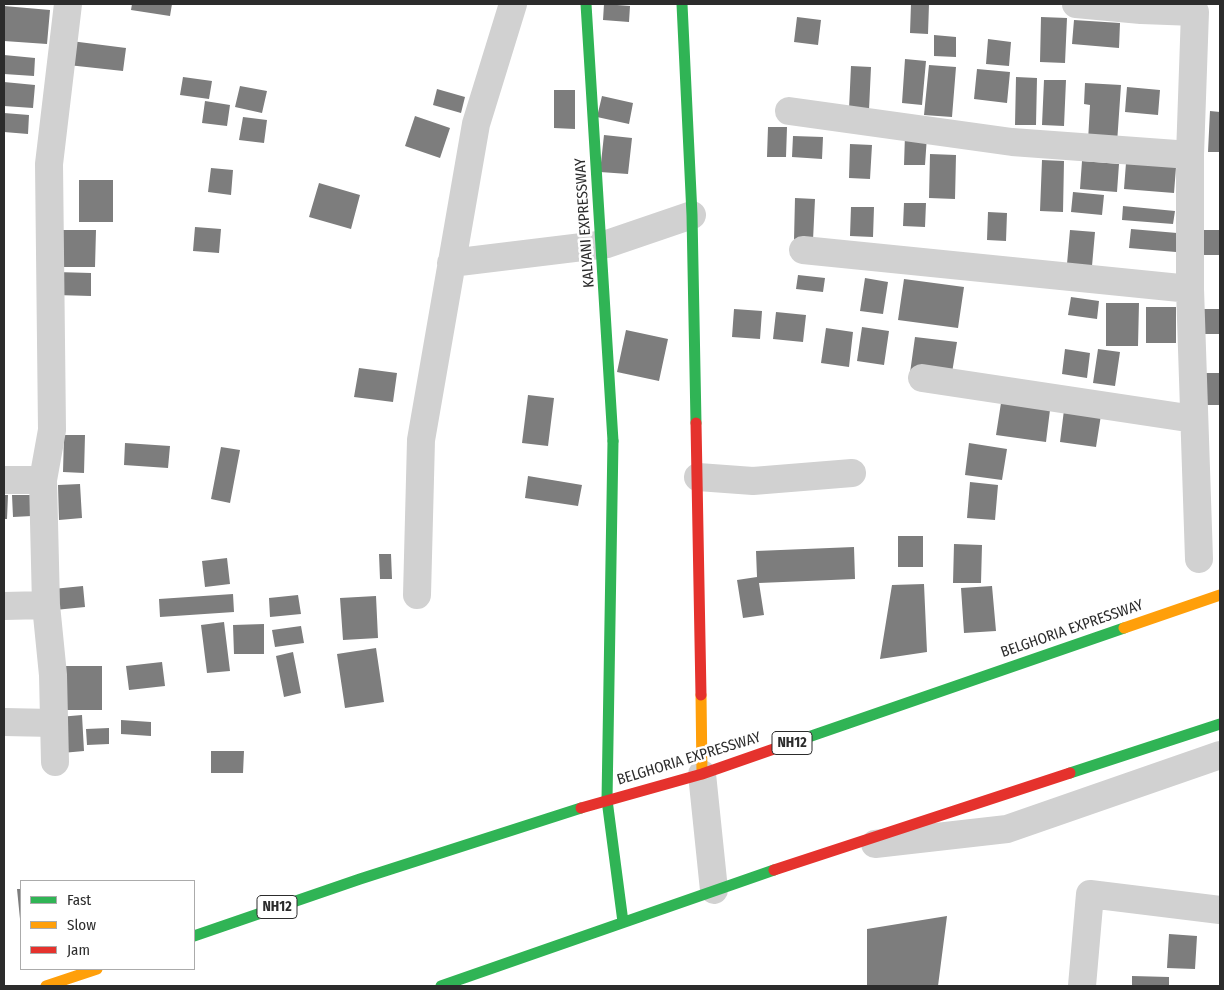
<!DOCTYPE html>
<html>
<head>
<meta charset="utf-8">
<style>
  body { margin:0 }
  #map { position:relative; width:1224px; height:990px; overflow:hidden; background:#fff; font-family:"Fira Sans Condensed",sans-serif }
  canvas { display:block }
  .frame { position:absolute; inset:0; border:5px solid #2c2c2c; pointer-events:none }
  .legend { position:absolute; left:20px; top:880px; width:175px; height:90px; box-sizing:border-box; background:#fff; border:1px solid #ababab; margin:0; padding:6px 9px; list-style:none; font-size:15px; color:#2c2c2c }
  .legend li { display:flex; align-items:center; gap:10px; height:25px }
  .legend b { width:25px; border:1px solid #ababab }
</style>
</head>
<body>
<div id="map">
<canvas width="1224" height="990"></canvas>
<div class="frame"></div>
<ul class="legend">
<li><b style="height:6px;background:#30b455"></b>Fast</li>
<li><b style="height:6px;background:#ff9f0a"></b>Slow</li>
<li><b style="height:6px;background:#e5322d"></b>Jam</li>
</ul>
</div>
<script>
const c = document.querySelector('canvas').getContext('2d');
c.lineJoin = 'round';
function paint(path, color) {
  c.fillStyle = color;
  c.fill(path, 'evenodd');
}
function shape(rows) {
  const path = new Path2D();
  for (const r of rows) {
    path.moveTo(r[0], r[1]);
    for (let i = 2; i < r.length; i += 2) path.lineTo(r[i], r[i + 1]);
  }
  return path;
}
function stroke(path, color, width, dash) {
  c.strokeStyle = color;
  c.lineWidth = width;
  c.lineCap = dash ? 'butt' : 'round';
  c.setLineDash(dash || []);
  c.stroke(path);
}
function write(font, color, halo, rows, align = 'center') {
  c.font = font + ' "Fira Sans Condensed",sans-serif';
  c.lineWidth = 5;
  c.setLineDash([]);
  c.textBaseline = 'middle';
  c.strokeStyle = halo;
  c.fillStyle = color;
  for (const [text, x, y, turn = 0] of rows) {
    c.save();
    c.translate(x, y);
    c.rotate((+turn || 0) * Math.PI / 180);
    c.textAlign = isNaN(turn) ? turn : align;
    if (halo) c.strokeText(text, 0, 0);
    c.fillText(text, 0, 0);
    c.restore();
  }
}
paint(shape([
  [132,4,172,4,170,16,131,10],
  [604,4,630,6,629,22,603,20],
  [911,4,929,4,928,34,910,33],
  [4,6,50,10,47,44,4,41],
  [797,17,821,20,818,45,794,42],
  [1041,17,1067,18,1065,63,1040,62],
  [1074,20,1120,23,1119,48,1072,44],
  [934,35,956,37,956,57,934,56],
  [988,39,1011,42,1009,66,986,64],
  [71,41,126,48,123,71,68,65],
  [4,55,35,58,34,76,4,74],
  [905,59,926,61,922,105,902,103],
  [929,65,956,67,952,117,924,115],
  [851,66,871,67,869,110,849,109],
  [977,69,1010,72,1007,103,974,99],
  [183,77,212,81,209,99,180,95],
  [1016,77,1037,78,1036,125,1015,125],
  [1044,80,1066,80,1064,126,1042,125],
  [4,82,35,85,33,108,4,106],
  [1085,83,1121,85,1117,143,1088,141,1090,105,1084,104],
  [240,86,267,91,262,113,235,107],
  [1127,87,1160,90,1158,115,1125,112],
  [437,89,465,97,461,113,433,105],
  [554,90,575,90,575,129,554,128],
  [602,96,633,103,629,124,597,117],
  [205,101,230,105,227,126,202,123],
  [1210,111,1220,112,1220,152,1208,152],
  [4,113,29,115,28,134,4,132],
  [415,116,450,128,440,158,405,146],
  [243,117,267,120,264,143,239,140],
  [768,127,787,127,786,157,767,157],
  [604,135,632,138,628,174,600,172],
  [905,135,927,136,925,165,904,165],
  [793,136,823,137,822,159,792,157],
  [850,144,872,145,870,179,849,178],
  [930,154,956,155,955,199,929,198],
  [1042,160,1064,161,1063,212,1040,211],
  [1082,161,1119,164,1117,192,1080,189],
  [1126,163,1176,167,1174,193,1124,189],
  [211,168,233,170,231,195,208,192],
  [79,180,113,180,113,222,79,222],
  [319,183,360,195,351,229,309,217],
  [1073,192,1104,195,1102,215,1071,212],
  [795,198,815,199,813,240,794,240],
  [904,203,926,203,925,227,903,226],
  [1123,206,1175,211,1173,224,1122,220],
  [851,207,874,207,873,237,850,236],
  [988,212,1007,213,1006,241,987,240],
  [195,227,221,229,219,253,193,251],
  [1131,229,1177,233,1176,252,1129,248],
  [61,230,96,230,95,267,61,267],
  [1070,230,1095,232,1092,266,1067,264],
  [1204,230,1220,230,1220,255,1204,255],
  [56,272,91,273,91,296,56,295],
  [798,275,825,278,823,292,796,289],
  [865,278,888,282,883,314,860,311],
  [904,279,964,287,958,328,898,320],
  [1071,297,1099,301,1097,319,1068,315],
  [1106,303,1139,303,1138,346,1106,346],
  [1146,307,1176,307,1176,343,1146,343],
  [734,309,762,311,760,339,732,337],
  [1204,309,1220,309,1220,334,1203,334],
  [776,312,806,315,803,342,773,339],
  [862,327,889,331,884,365,857,361],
  [826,328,853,332,849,367,821,363],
  [626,330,668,339,659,381,617,372],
  [915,337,957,342,951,379,910,373],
  [1065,349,1090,353,1087,378,1062,374],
  [1098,349,1120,352,1115,386,1093,383],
  [359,368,397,373,393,402,354,397],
  [1204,373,1220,373,1220,405,1204,405],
  [528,395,554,398,548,446,522,443],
  [1001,403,1050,410,1046,442,996,435],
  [1064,410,1101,415,1096,447,1060,442],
  [64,435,85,435,84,473,63,472],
  [125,443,170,446,168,468,124,465],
  [969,443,1007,449,1002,480,965,475],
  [221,447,240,450,230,503,211,499],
  [528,476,582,485,578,506,525,498],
  [970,482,998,485,995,520,967,518],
  [80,484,82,518,59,520,58,485],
  [4,495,8,495,7,519,4,519],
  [12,495,31,495,32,516,13,517],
  [898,536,923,536,923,567,898,567],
  [954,544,982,545,981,583,953,583],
  [854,547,855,579,759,583,764,615,743,618,737,580,757,577,756,551],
  [379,554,391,554,392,579,380,579],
  [227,558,230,584,205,587,202,561],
  [924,584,927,652,880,659,892,585],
  [83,586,85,607,55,610,53,589],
  [992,586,996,631,964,633,961,588],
  [233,594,234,612,160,617,159,599],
  [298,595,301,614,270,617,269,598],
  [376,596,378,638,343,640,340,598],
  [224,622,230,671,207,673,201,625],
  [264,624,264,654,234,654,233,625],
  [301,626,304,643,275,647,272,630],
  [376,648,384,702,345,708,337,654],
  [293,652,301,693,284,697,276,656],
  [162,662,165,686,129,690,126,666],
  [62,666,102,666,102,710,62,710],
  [82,715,84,751,62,753,59,717],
  [121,720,151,722,151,736,121,734],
  [109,728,109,744,87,745,86,729],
  [211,751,244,751,243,773,211,773],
  [17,889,21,889,21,919,20,919],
  [947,916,938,986,867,986,867,929],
  [1169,934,1197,936,1195,969,1167,968],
  [1132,976,1169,977,1169,986,1132,986]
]), '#7d7d7d');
stroke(shape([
  [1076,4,1141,10],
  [1141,4,1141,10,1195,12,1190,155,1190,289,1199,559],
  [789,111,1012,142,1190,155],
  [803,250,1190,289],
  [451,263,607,244,692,215],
  [922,378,1194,419],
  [698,477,753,481,852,473],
  [4,480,43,480],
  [417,595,421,440,476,124,513,4],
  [4,606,46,605],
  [4,722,53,723],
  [55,762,53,675,46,605,43,480,52,430,49,164,68,4],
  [702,774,714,890],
  [875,844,1007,829,1220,755],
  [1082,986,1090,894,1220,910]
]), '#d1d1d1', 28);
stroke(shape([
  [682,4,692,215,696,423],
  [613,441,607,800,623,922],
  [791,743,1124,628],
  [1070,773,1220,724],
  [194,936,360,879,581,808],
  [441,986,774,870]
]), '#30b455', 11);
stroke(shape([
  [1124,628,1220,595],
  [701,695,702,774],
  [46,986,97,969]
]), '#ff9f0a', 11);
stroke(shape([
  [696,423,701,695],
  [581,808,702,774,791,743],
  [774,870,1070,773]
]), '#e5322d', 11);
stroke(shape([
  [586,4,613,441]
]), '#30b455', 11);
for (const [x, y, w] of [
  [792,743,40],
  [277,907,40]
]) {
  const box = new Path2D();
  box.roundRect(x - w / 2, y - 11.5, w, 23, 4);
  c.fillStyle = '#fff';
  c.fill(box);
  stroke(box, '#2c2c2c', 1);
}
write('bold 14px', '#2c2c2c', null, [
  ["NH12",792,743],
  ["NH12",277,907]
]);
write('15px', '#2c2c2c', '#fff', [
  ["KALYANI EXPRESSWAY",585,223,-94],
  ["BELGHORIA EXPRESSWAY",1072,629,-19],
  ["BELGHORIA EXPRESSWAY",689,759,-17]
]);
</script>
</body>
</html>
